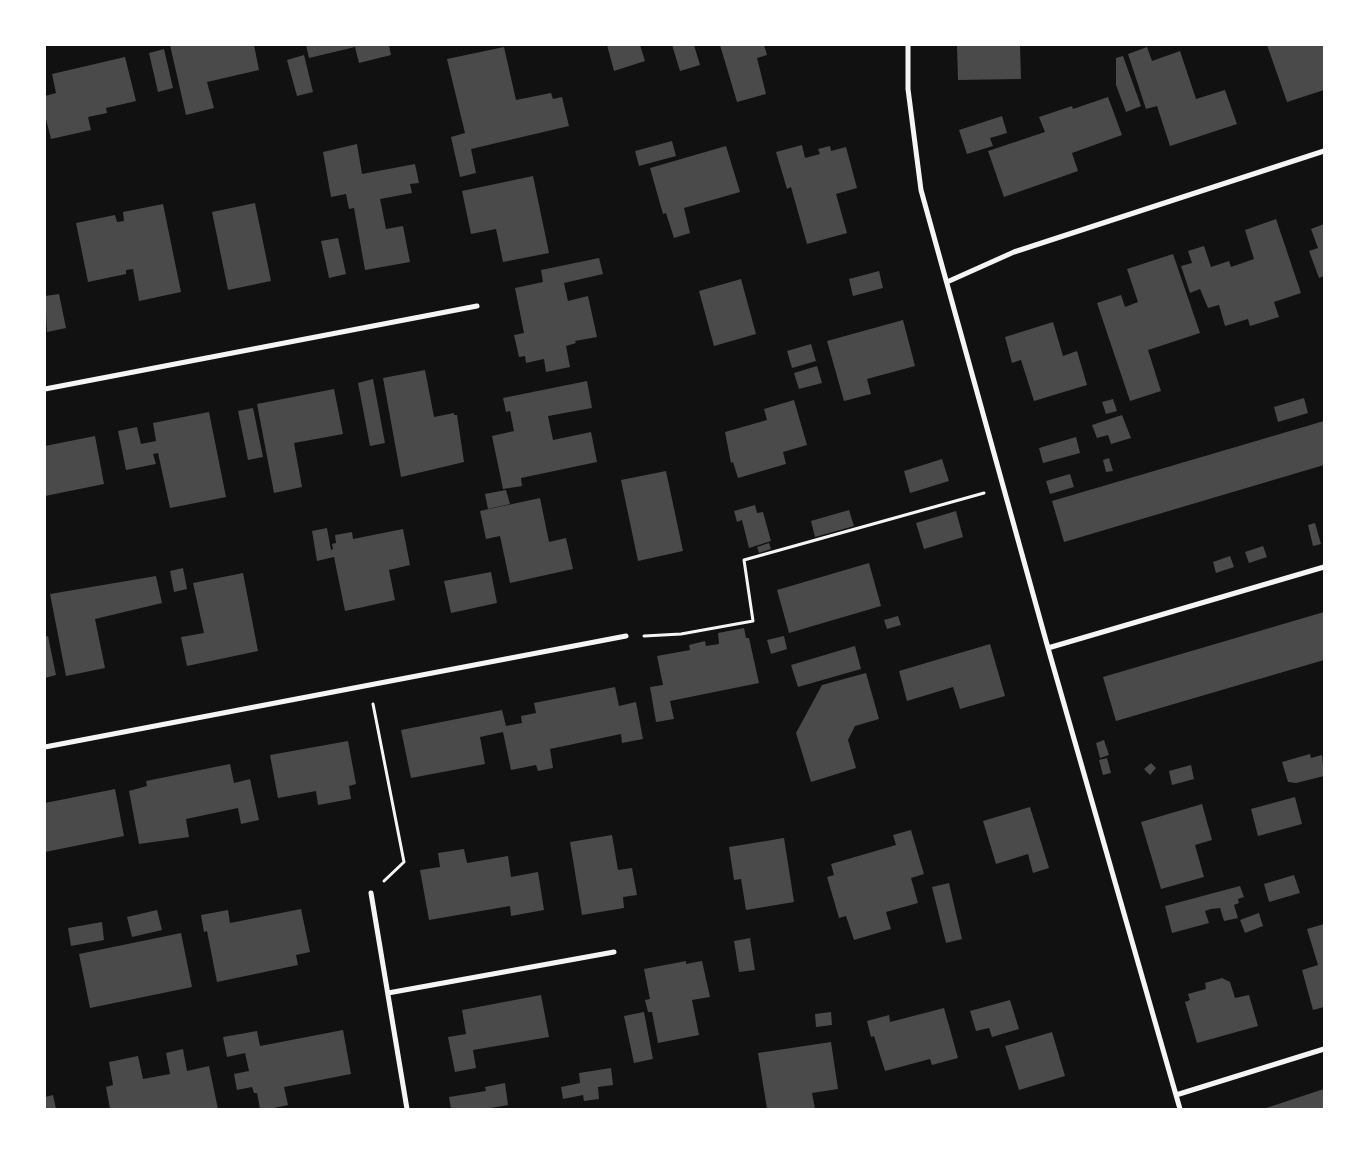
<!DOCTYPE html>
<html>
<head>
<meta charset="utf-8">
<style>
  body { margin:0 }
  #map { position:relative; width:1369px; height:1154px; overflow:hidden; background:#111; font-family:"Titillium Web",sans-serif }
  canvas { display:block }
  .frame { position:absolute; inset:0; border:46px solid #fff; pointer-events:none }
</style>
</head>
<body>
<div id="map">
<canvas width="1369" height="1154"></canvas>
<div class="frame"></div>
</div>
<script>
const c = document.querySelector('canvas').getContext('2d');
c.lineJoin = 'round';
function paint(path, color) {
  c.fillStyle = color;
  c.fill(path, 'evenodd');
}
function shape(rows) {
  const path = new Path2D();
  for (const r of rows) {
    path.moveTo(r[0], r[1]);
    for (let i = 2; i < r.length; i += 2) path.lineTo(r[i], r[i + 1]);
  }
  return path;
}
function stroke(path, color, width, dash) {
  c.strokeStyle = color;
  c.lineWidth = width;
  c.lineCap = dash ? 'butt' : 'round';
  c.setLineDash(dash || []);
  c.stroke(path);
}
paint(shape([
  [170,45,254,45,259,70,207,82,214,108,186,115],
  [306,45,389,45,391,55,359,63,355,47,309,58],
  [607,45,640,45,645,61,614,71],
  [672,45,694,45,700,65,680,71],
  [720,45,764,45,767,55,757,58,766,94,737,102],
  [957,45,1020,45,1021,79,958,80],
  [1267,45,1323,45,1324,90,1287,102],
  [504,47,516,100,551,93,553,99,562,97,569,126,471,149,476,173,460,177,451,137,465,133,447,59],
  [1147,47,1152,61,1180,51,1196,99,1225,90,1237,124,1170,146,1157,106,1146,109,1128,54],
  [164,49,173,88,158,92,149,53],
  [304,55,313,92,297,96,287,60],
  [1123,56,1141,106,1126,112,1116,85,1116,58],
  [125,57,136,101,106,108,107,113,88,117,91,130,51,139,45,115,45,96,56,93,52,74],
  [1108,97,1122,135,1072,153,1078,171,1004,197,988,151,1045,132,1039,117,1072,106,1073,109],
  [1002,116,1007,133,990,138,993,146,967,154,959,130],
  [672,141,676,156,639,166,635,151],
  [357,144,362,174,415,164,419,183,410,184,412,193,380,199,386,229,403,226,410,262,365,270,354,208,349,209,346,194,331,197,323,152],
  [802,145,805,158,820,154,818,149,830,146,831,151,846,147,857,188,836,194,847,233,807,244,791,187,787,189,776,152],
  [726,146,740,192,684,208,690,233,674,238,666,213,663,214,650,168],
  [533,176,549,253,503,262,496,229,471,234,462,191],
  [255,203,271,281,228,290,212,212],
  [163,204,181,292,139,301,133,269,126,270,126,274,88,282,76,223,115,215,117,222,124,221,123,212],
  [1276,219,1301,293,1274,302,1279,317,1250,326,1248,319,1225,326,1219,305,1208,308,1200,289,1190,293,1181,266,1192,263,1188,251,1204,246,1211,267,1229,261,1231,267,1254,259,1245,230],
  [1324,224,1324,276,1319,278,1309,251,1318,248,1311,229],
  [338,238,346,274,329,278,321,241],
  [1173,254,1200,333,1148,350,1161,391,1130,401,1097,303,1121,295,1125,307,1138,302,1127,269],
  [599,258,603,274,564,283,568,301,588,296,597,337,575,341,576,343,566,346,570,367,546,372,544,359,526,363,525,356,519,357,514,335,524,333,515,288,543,282,541,270],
  [879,271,883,288,853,296,849,279],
  [741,279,756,334,714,346,699,291],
  [59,294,66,328,47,332,45,296],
  [903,320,915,366,867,379,871,394,844,401,827,341],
  [1053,322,1063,356,1077,351,1087,385,1034,401,1021,360,1012,363,1005,337],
  [811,344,816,361,792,368,787,351],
  [817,366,822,383,799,389,794,373],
  [425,370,434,417,454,413,454,415,457,415,464,462,401,477,383,378],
  [373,379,385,443,370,446,358,383],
  [587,381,592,408,548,416,553,440,591,432,597,462,521,478,522,486,503,489,492,436,514,431,510,411,506,412,503,398],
  [334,389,343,434,294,443,302,487,274,493,257,404],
  [1304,398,1308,413,1278,422,1274,407],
  [1113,399,1117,411,1106,414,1102,402],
  [794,400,807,445,783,452,786,464,738,478,733,462,731,463,725,432,767,420,764,409],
  [253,408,263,457,248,460,238,411],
  [209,412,226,497,170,508,158,453,153,454,156,464,126,470,118,431,137,427,141,444,156,441,153,423],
  [1122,415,1131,438,1111,444,1108,435,1097,438,1092,425],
  [1324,421,1324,465,1064,542,1052,501],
  [95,436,104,484,45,496,45,446],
  [1076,437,1080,453,1043,463,1039,448],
  [1109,458,1113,471,1106,472,1103,460],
  [942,459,949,481,910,493,904,471],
  [666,471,683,551,638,561,621,480],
  [1070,474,1074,487,1050,494,1046,481],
  [506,490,510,504,488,509,485,494],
  [540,498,549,542,566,538,573,569,510,583,500,536,486,539,480,511],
  [755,505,757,513,763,512,771,541,749,548,742,520,737,522,734,511],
  [849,510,854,526,815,537,811,521],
  [956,511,963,537,924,549,916,523],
  [1315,523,1321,544,1313,546,1308,525],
  [327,528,331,550,333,549,332,544,336,543,335,535,352,532,353,539,403,529,410,565,389,570,395,600,345,611,334,557,317,561,312,531],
  [769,543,771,549,759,553,757,547],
  [1263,546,1267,557,1249,563,1245,552],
  [1230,556,1234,567,1216,573,1213,562],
  [869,563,881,606,789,633,777,590],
  [183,568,187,589,174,592,170,571],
  [491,572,497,603,451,613,444,581],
  [243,573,258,651,187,666,181,637,204,633,193,583],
  [156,576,162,603,95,619,105,668,66,676,50,594],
  [1324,612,1324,660,1116,721,1103,677],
  [898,616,901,625,887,629,884,620],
  [744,628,746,638,749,638,759,683,670,701,674,719,656,722,650,687,663,685,657,656,690,650,689,645,705,641,706,646,719,644,718,633],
  [48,636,56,675,45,678,45,637],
  [784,636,787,649,771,654,767,640],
  [990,644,1005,696,960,709,953,687,907,701,899,671],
  [855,646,861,669,798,687,791,665],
  [866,673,879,719,855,726,848,740,856,768,811,782,796,733,822,685],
  [615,687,619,706,636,702,643,739,622,743,621,734,550,749,553,768,538,771,536,765,511,770,503,732,480,737,485,764,411,778,401,730,502,710,506,726,522,723,521,716,536,713,534,703],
  [1104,740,1109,755,1100,758,1096,743],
  [348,741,356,784,349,786,351,799,318,805,316,791,278,798,270,755],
  [1310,754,1311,758,1322,755,1324,776,1296,783,1288,782,1282,762],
  [1107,758,1111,773,1103,775,1099,760],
  [1151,763,1156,768,1150,775,1144,769],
  [230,764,234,783,250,779,259,820,241,824,238,808,186,819,189,837,139,844,129,791,147,786,146,781],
  [1191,765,1194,779,1172,785,1169,771],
  [115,789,124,836,45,852,45,803],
  [1295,797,1302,824,1258,836,1251,809],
  [1202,804,1212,840,1195,845,1204,877,1161,889,1141,822],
  [1030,807,1049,868,1033,873,1028,854,996,864,983,821],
  [911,830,924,874,911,878,918,903,886,912,891,929,854,940,846,916,839,918,827,877,834,875,831,864,896,845,893,835],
  [612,835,618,870,632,868,637,895,623,897,624,908,582,915,570,842],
  [784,838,794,902,746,910,741,879,734,880,729,847],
  [464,849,467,863,508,856,511,877,538,872,544,910,511,916,510,906,429,920,420,870,440,867,438,853],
  [1294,875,1300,893,1269,902,1264,884],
  [949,883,962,939,946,943,932,887],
  [1240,886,1244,897,1238,899,1239,903,1234,905,1238,918,1224,921,1220,908,1211,909,1205,911,1209,923,1172,933,1165,906],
  [301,909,310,952,296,955,298,965,217,982,207,931,204,932,201,915,228,910,230,923],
  [157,910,162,930,132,937,127,917],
  [1259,913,1263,926,1245,933,1240,920],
  [102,922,104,940,71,946,68,928],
  [1324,924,1324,1007,1313,1010,1302,970,1318,965,1307,929],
  [181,933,192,987,90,1008,79,954],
  [750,938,755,970,739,972,734,941],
  [686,961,686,964,702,961,710,997,692,1000,699,1035,658,1043,652,1012,648,1012,645,1000,650,999,644,969],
  [1222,978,1230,982,1235,998,1249,995,1258,1026,1197,1043,1185,1002,1190,1000,1188,994,1206,989,1205,983],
  [541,995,549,1037,473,1050,476,1068,455,1072,448,1037,466,1034,462,1010],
  [1010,1000,1019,1029,992,1037,989,1028,976,1031,970,1011],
  [944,1008,958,1058,932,1065,930,1059,885,1071,874,1036,871,1037,867,1021,889,1015,890,1022],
  [644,1012,653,1059,634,1063,624,1016],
  [831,1012,832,1025,816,1027,815,1014],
  [343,1030,351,1074,284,1087,288,1105,269,1109,260,1109,257,1093,254,1093,252,1087,237,1090,234,1074,249,1071,245,1053,227,1057,223,1037,257,1031,260,1046],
  [1052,1032,1065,1076,1019,1090,1005,1046],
  [831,1042,838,1089,812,1093,815,1109,767,1109,758,1053],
  [183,1049,187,1071,209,1066,218,1109,110,1109,106,1087,113,1085,109,1062,138,1056,143,1079,170,1074,166,1053],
  [611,1068,613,1085,598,1087,599,1099,584,1101,583,1095,563,1099,561,1087,580,1083,579,1073],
  [505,1083,508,1105,485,1109,451,1109,449,1097,486,1091,485,1087],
  [1324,1089,1324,1109,1263,1109],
  [53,1095,56,1109,45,1109,45,1097]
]), '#4a4a4a');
stroke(shape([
  [644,636,681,634,753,621,744,560,984,493],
  [373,704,404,862,384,881]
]), '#f5f5f5', 3);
stroke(shape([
  [908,45,908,89,921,190,1048,648,1180,1109],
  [947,282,1014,252,1324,151],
  [45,389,477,306],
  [1048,648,1324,567],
  [45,747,626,636],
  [371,893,407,1109],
  [388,993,614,952],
  [1176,1095,1324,1049]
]), '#f5f5f5', 5);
</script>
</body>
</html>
